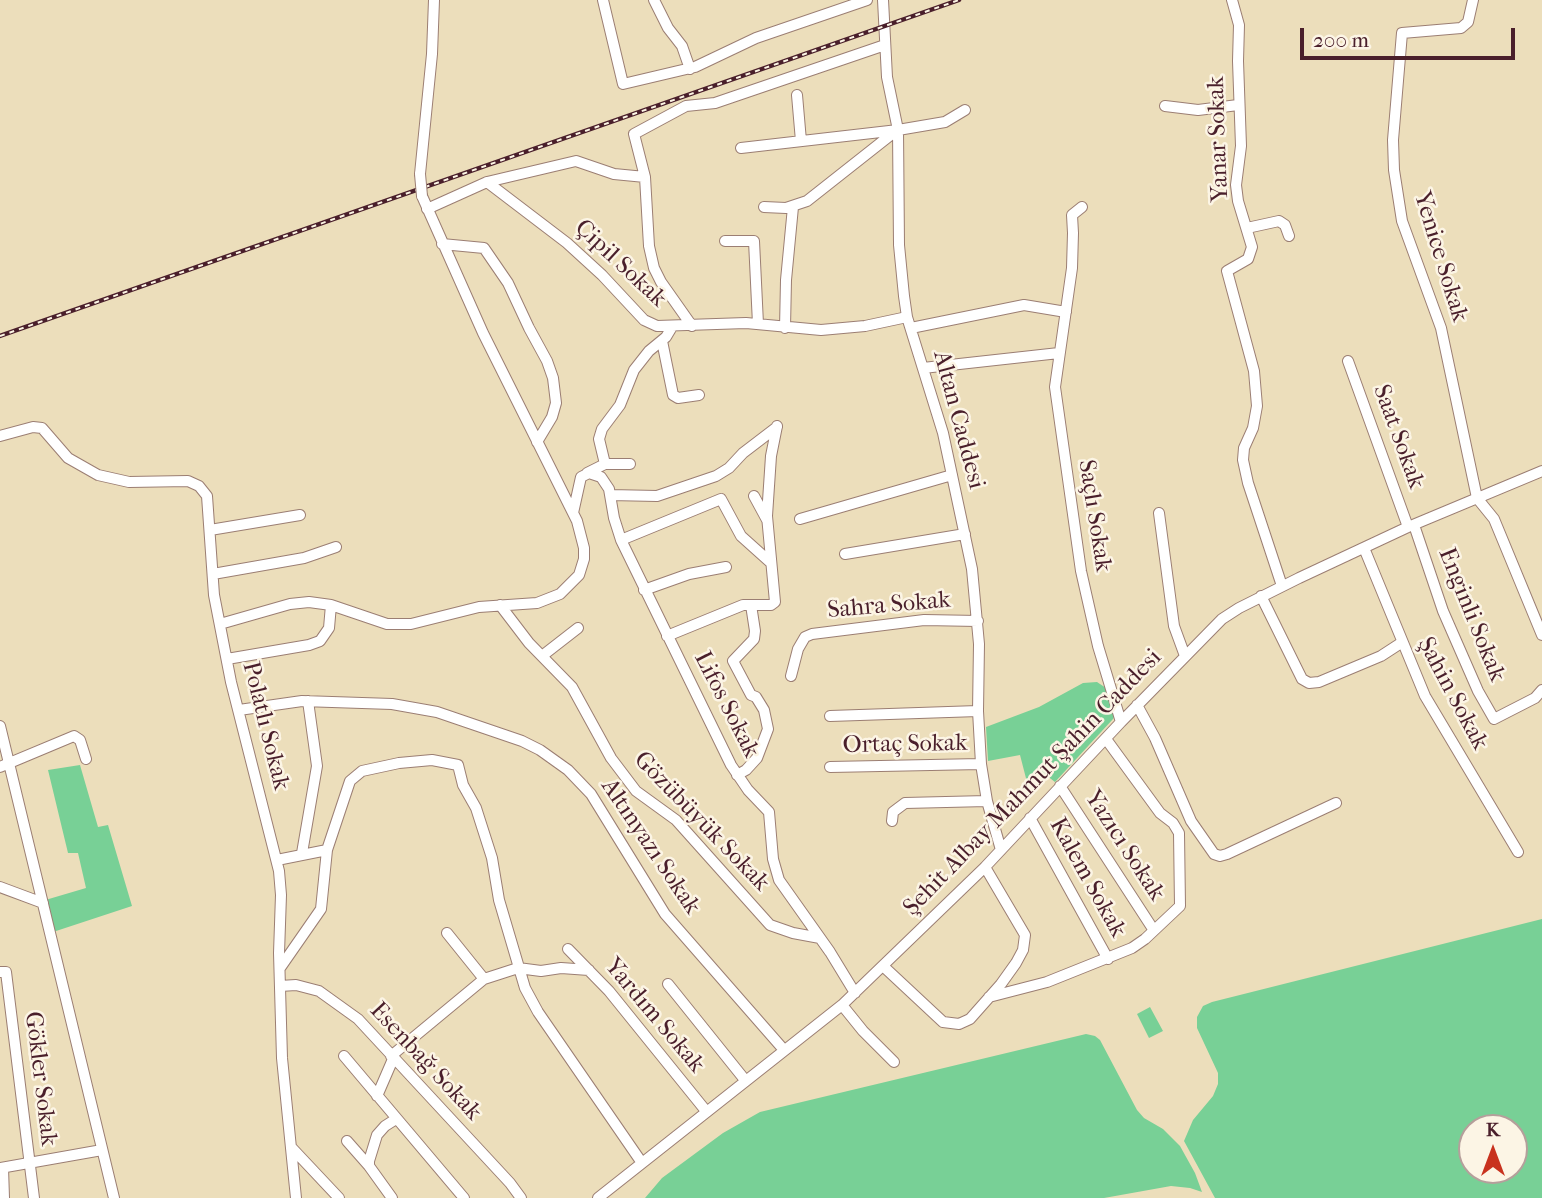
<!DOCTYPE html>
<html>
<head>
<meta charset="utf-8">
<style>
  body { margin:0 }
  #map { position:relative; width:1542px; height:1198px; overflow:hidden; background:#ecdebb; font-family:"IM FELL French Canon",serif }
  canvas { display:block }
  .north { position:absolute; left:1458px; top:1114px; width:70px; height:70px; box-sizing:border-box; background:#fcf5e5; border:2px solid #b59f9b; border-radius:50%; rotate:0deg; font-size:19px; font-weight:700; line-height:28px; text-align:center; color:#4a1f2b }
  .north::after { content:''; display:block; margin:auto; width:24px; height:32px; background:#c8321e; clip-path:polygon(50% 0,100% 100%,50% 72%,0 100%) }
  .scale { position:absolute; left:1300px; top:28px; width:215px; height:32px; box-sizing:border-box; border:4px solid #4a1f2b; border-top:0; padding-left:9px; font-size:21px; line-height:24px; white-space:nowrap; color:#4a1f2b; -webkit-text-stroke:5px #fcf5e5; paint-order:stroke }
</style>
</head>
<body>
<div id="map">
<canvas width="1542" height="1198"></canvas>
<div class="north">K</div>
<div class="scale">200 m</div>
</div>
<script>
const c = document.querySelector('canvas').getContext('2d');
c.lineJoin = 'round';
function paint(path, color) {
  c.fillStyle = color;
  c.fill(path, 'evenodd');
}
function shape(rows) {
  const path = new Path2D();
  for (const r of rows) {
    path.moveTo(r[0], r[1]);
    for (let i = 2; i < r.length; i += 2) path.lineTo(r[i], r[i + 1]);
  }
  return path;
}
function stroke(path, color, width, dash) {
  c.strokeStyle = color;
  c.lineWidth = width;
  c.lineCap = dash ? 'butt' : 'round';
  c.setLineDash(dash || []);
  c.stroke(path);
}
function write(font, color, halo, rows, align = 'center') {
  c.font = font + ' "IM FELL French Canon",serif';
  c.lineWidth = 5;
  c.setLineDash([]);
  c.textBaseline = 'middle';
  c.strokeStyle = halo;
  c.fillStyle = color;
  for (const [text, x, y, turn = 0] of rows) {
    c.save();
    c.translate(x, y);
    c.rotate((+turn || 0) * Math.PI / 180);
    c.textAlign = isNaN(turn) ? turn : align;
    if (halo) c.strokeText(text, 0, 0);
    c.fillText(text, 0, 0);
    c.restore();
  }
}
paint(shape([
  [1097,682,1106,688,1115,715,1113,719,1055,782,1042,772,1028,786,1020,755,988,761,986,727,1039,707,1083,683],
  [80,765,98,827,108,825,132,906,50,933,42,901,86,888,78,853,68,853,48,770],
  [1542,919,1542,1198,1215,1198,1184,1141,1193,1120,1213,1096,1218,1084,1218,1073,1197,1028,1197,1017,1203,1006,1212,1002],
  [1472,1128,1514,1128,1514,1170,1472,1170],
  [1150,1007,1163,1031,1149,1038,1137,1014],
  [1086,1034,1095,1036,1100,1040,1137,1110,1144,1118,1163,1129,1180,1146,1195,1173,1202,1192,1190,1188,1171,1186,1104,1198,645,1198,662,1178,723,1133,760,1112]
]), '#78d096');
const minor = shape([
  [603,0,623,84,695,67,756,38,867,0],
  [654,0,668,28,682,46,690,69],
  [883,0,887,77,898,130,899,245,904,296,907,317,943,433,972,569,979,644,978,711,981,764,987,801,1001,850],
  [1232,0,1239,25,1238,61,1241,146,1236,185,1238,201,1252,247,1248,259,1227,271,1254,371,1257,406,1253,428,1244,448,1243,460,1248,483,1282,586],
  [1473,0,1468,22,1461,28,1402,33,1393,140,1394,170,1402,221,1441,328,1477,498,1494,519,1542,635],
  [797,95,801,141],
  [1165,106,1198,110,1238,105],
  [741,148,898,130,945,122,965,110],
  [420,174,432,54,434,0],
  [487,182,567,243,602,275,644,320,657,326,746,323,821,330,865,326,907,317],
  [764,207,786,208,807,201,897,130],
  [1082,207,1072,215,1073,233,1072,268,1055,387,1081,571,1098,646,1121,722],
  [427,209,487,182,576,161,614,174,645,177],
  [1247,228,1279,221,1285,225,1289,236],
  [725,241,754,241,758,324],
  [442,244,484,248,508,283,529,328,547,361,553,378,556,403,552,417,537,442],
  [692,326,661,282,654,268,649,246,645,177,634,134,686,106,715,103,885,45],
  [785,328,786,280,793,207],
  [911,328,1024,305,1066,312],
  [662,341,673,395,678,398,699,395],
  [1348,361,1408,527],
  [923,368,1059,353],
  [0,436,33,427,42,428,68,458,98,475,129,482,188,481,199,486,207,496,214,595,231,682,279,871,281,895,279,953,282,1058,296,1198],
  [605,464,599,439,602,429,620,405,634,370,649,351,666,337,672,327],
  [587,473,605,464,630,464],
  [610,495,657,496,716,476,729,468,743,453,777,427],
  [754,496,767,520],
  [573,513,581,477,589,473,601,477,609,489,614,518,621,540,731,765,748,790,769,812,773,859,779,880,830,952,855,993],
  [1159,513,1174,626,1185,656],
  [800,519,952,475],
  [1414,525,1443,611,1478,691,1494,719,1535,698,1542,690],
  [210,530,300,515],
  [621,540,721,499,741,536,770,562],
  [1364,548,1425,696,1518,852],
  [845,554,965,534],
  [213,574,304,558,336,547],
  [644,590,689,574,726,567],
  [1261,596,1302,679,1309,683,1319,682,1381,656,1401,643],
  [500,605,529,643,572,687,611,758,636,791,676,820,770,925,793,933,820,938],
  [220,624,290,604,309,602,331,605,387,624,411,624,479,607,537,603,560,594,579,575,584,559,584,548,577,521,483,333,422,196],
  [667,636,743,605,771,605,775,602,767,516,771,456,777,426],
  [542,656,578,628],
  [227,659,309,645,320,641,329,628,331,605],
  [791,676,798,649,805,637,812,634,924,620,978,621],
  [1137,705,1155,738,1191,821,1214,854,1220,856,1227,854,1336,803],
  [239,710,302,701,392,704,437,712,522,741,540,750,568,770,591,794,665,914,784,1050],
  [830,716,978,711],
  [0,726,114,1198],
  [0,767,74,736,80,740,86,759],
  [830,767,981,764],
  [737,775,746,770,757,758,768,729,764,710,756,697,751,695,733,661,754,639,755,631,751,605],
  [1060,786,1153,929],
  [1030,818,1108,959],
  [892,821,893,812,905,803,987,801],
  [302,853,317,766,308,701],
  [277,860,327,850],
  [0,887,43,903],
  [447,933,484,979],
  [568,949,609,991,706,1111],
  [883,966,943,1022,959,1024,970,1019,1001,984,1016,963,1023,950,1025,935,985,867],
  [280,968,321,909,327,850,350,781,362,771,399,763,432,760,458,765,463,785,476,808,492,858,499,900,525,988,538,1012,642,1163],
  [0,972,6,972,34,1198],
  [668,984,745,1080],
  [280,986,296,985,319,991,358,1019,510,1183,521,1198],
  [989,997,1047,982,1132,948,1145,939,1180,906,1179,833,1173,823,1160,813,1106,739],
  [842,1005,863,1031,894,1062],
  [344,1056,464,1198],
  [391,1056,484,979,518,968,541,971,561,968,589,970],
  [377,1096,393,1059],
  [347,1141,369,1166],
  [291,1147,339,1198],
  [0,1168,102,1150],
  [3,1168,4,1198],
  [392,1198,369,1166,369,1161,377,1135,385,1126,396,1119],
  [598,1198,842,1005,985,867,1121,722,1222,619,1239,608,1299,578,1408,527,1542,471]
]);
stroke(minor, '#9b7e73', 12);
stroke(minor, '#fff', 10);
const rail = shape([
  [0,336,959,0]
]);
stroke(rail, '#4a1f2b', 4.5);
stroke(rail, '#fcf5e5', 2, [5]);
const minorBridge = shape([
  [420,174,422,196]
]);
stroke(minorBridge, '#9b7e73', 12, []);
stroke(minorBridge, '#fff', 10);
write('24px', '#4a1f2b', '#fcf5e5', [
  ["Yanar Sokak",1219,139,-92],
  ["Yenice Sokak",1440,257,73],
  ["Çipil Sokak",620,264,43],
  ["Altan Caddesi",958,420,75],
  ["Saat Sokak",1398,437,70],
  ["Saçlı Sokak",1094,516,81],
  ["Sahra Sokak",889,606,-5],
  ["Enginli Sokak",1471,615,68],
  ["Şahin Sokak",1452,694,62],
  ["Lifos Sokak",726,705,63],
  ["Polatlı Sokak",265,726,76],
  ["Ortaç Sokak",905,745,-1],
  ["Şehit Albay Mahmut Şahin Caddesi",1033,783,-46],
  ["Gözübüyük Sokak",701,822,46],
  ["Yazıcı Sokak",1124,846,57],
  ["Altınyazı Sokak",650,847,56],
  ["Kalem Sokak",1087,878,61],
  ["Yardım Sokak",654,1016,50],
  ["Esenbağ Sokak",425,1062,47],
  ["Gökler Sokak",40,1079,83]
]);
</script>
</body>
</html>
